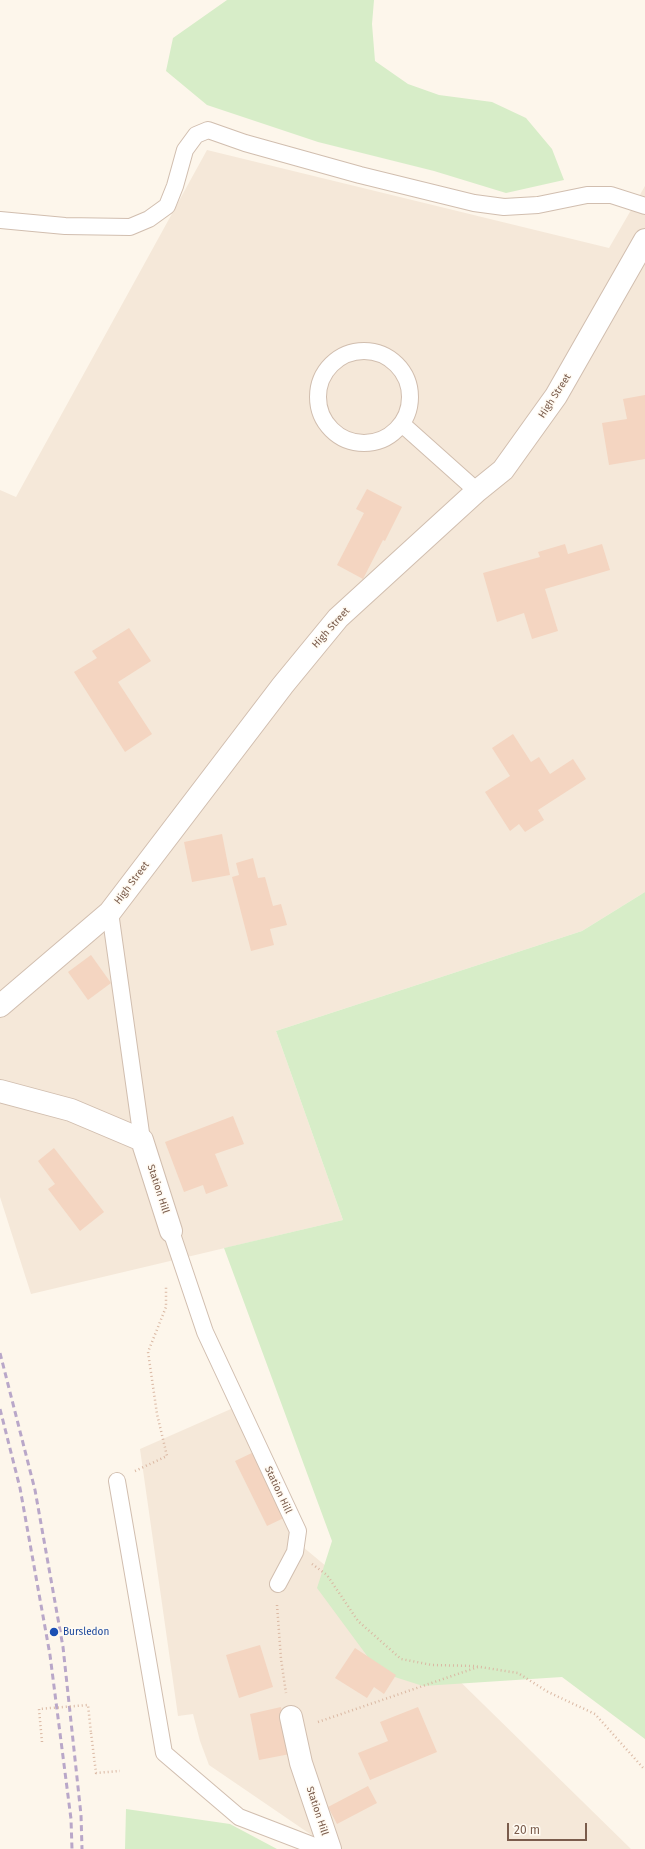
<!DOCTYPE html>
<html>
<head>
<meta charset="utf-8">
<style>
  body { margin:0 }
  #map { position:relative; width:645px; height:1849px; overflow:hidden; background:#fdf6eb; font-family:"Fira Sans",sans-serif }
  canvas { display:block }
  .scale { position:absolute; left:507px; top:1823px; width:80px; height:18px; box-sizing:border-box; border:2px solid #7a5c4c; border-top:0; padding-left:5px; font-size:12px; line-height:14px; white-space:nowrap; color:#7a5c4c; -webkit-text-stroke:3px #fffaf2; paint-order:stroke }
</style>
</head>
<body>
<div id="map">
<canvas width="645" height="1849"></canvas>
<div class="scale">20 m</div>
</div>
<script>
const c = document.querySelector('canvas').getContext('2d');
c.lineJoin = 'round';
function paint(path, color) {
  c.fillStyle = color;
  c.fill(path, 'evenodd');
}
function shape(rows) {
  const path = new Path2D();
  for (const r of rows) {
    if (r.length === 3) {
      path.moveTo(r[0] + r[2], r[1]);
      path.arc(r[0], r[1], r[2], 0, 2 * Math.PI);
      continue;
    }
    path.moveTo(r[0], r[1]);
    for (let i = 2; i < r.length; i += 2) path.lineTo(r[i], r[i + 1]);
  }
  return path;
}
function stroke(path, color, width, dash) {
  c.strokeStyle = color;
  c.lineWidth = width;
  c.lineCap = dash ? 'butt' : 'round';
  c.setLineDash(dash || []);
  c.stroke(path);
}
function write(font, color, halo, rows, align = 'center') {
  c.font = font + ' "Fira Sans",sans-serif';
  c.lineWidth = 3;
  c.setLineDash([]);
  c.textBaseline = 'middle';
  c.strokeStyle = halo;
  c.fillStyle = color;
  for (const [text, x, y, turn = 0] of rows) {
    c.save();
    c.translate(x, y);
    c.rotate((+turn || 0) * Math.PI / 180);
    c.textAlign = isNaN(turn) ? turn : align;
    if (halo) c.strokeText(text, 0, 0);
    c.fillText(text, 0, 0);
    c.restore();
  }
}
paint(shape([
  [207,150,609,248,645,186,645,892,582,931,276,1031,343,1220,31,1294,0,1197,0,490,16,497],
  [240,1405,291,1537,434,1656,631,1849,332,1849,209,1765,200,1741,193,1714,178,1716,140,1449]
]), '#f5e8d9');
paint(shape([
  [227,0,374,0,372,24,375,61,408,84,439,95,492,102,526,118,552,149,564,180,506,193,434,171,318,142,207,105,166,71,173,38],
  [645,892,645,1739,562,1677,423,1686,379,1672,317,1588,332,1541,224,1248,343,1220,276,1031,582,931],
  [126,1809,230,1824,277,1849,125,1849]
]), '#d7edc8');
paint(shape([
  [645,395,645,459,609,465,602,423,627,419,623,399],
  [367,489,402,507,385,541,383,540,363,579,337,565,364,513,356,509],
  [565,544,568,554,602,544,610,570,545,589,558,631,532,639,524,613,497,622,483,573,540,557,538,552],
  [129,628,151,661,118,682,152,734,125,752,74,672,97,658,92,651],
  [513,734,531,762,539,757,550,774,573,759,586,779,538,810,544,820,525,832,519,824,510,831,485,792,510,776,492,748],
  [222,834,230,875,192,882,184,842],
  [253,858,258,878,265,877,273,906,281,904,287,925,270,929,274,945,251,951,232,877,239,875,236,863],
  [91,955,111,983,88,1000,68,972],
  [233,1116,244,1144,215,1154,228,1186,206,1194,203,1185,184,1192,165,1142],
  [54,1148,104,1212,80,1231,48,1189,55,1184,38,1161],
  [256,1451,288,1516,267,1526,235,1461],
  [260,1645,273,1687,239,1698,226,1655],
  [355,1648,396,1675,384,1694,374,1687,367,1698,335,1678],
  [281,1707,290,1754,259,1760,250,1714],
  [418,1707,437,1752,370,1780,358,1753,388,1741,380,1722],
  [368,1786,377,1803,337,1824,328,1807]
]), '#f4d5c1');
const service = shape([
  [0,220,65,226,130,227,149,219,167,206,175,186,185,150,196,135,208,130,245,143,360,175,474,203,504,207,538,205,587,195,611,195,645,206],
  [364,397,46],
  [402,424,477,491],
  [110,912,142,1140],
  [171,1231,205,1332,298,1531,295,1552,278,1584],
  [117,1481,164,1753,239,1817,322,1849]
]);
const minor = shape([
  [0,1006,110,912,283,685,338,618,477,491,503,470,556,396,645,240],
  [0,1091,71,1110,142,1140,171,1231],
  [291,1717,301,1763,330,1849]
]);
stroke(service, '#d1beaf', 18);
stroke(minor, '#d1beaf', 24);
stroke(shape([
  [135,1471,167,1456,157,1414,148,1352,166,1307,166,1287],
  [312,1564,327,1575,358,1621,401,1659,432,1665,474,1666,518,1673,548,1692,595,1714,645,1770],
  [277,1605,281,1659,286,1693],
  [318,1722,478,1667],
  [91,1733,96,1773,120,1771]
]), '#dab8a3', 2.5, [1, 3]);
stroke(service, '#fff', 16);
stroke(minor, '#fff', 22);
stroke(shape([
  [0,1353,35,1490,63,1647,81,1815,82,1849],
  [0,1409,20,1488,50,1655,71,1819,72,1849]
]), '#b9a7c9', 3, [6, 4]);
stroke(shape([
  [42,1742,39,1709,88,1705,91,1733]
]), '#dab8a3', 2.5, [1, 3]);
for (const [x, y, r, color] of [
  [54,1632,5,"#1a4fb4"]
]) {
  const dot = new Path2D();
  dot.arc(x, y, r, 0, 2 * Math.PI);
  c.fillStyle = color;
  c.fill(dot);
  stroke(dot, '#fffaf2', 1.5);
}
write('10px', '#7a5c4c', '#fffaf2', [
  ["High Street",555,396,-57],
  ["High Street",331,628,-48],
  ["High Street",132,883,-53],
  ["Station Hill",158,1189,72],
  ["Station Hill",278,1490,65],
  ["Station Hill",317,1811,72]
]);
write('10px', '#164399', '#fffaf2', [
  ["Bursledon",63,1632]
], 'left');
</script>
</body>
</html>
